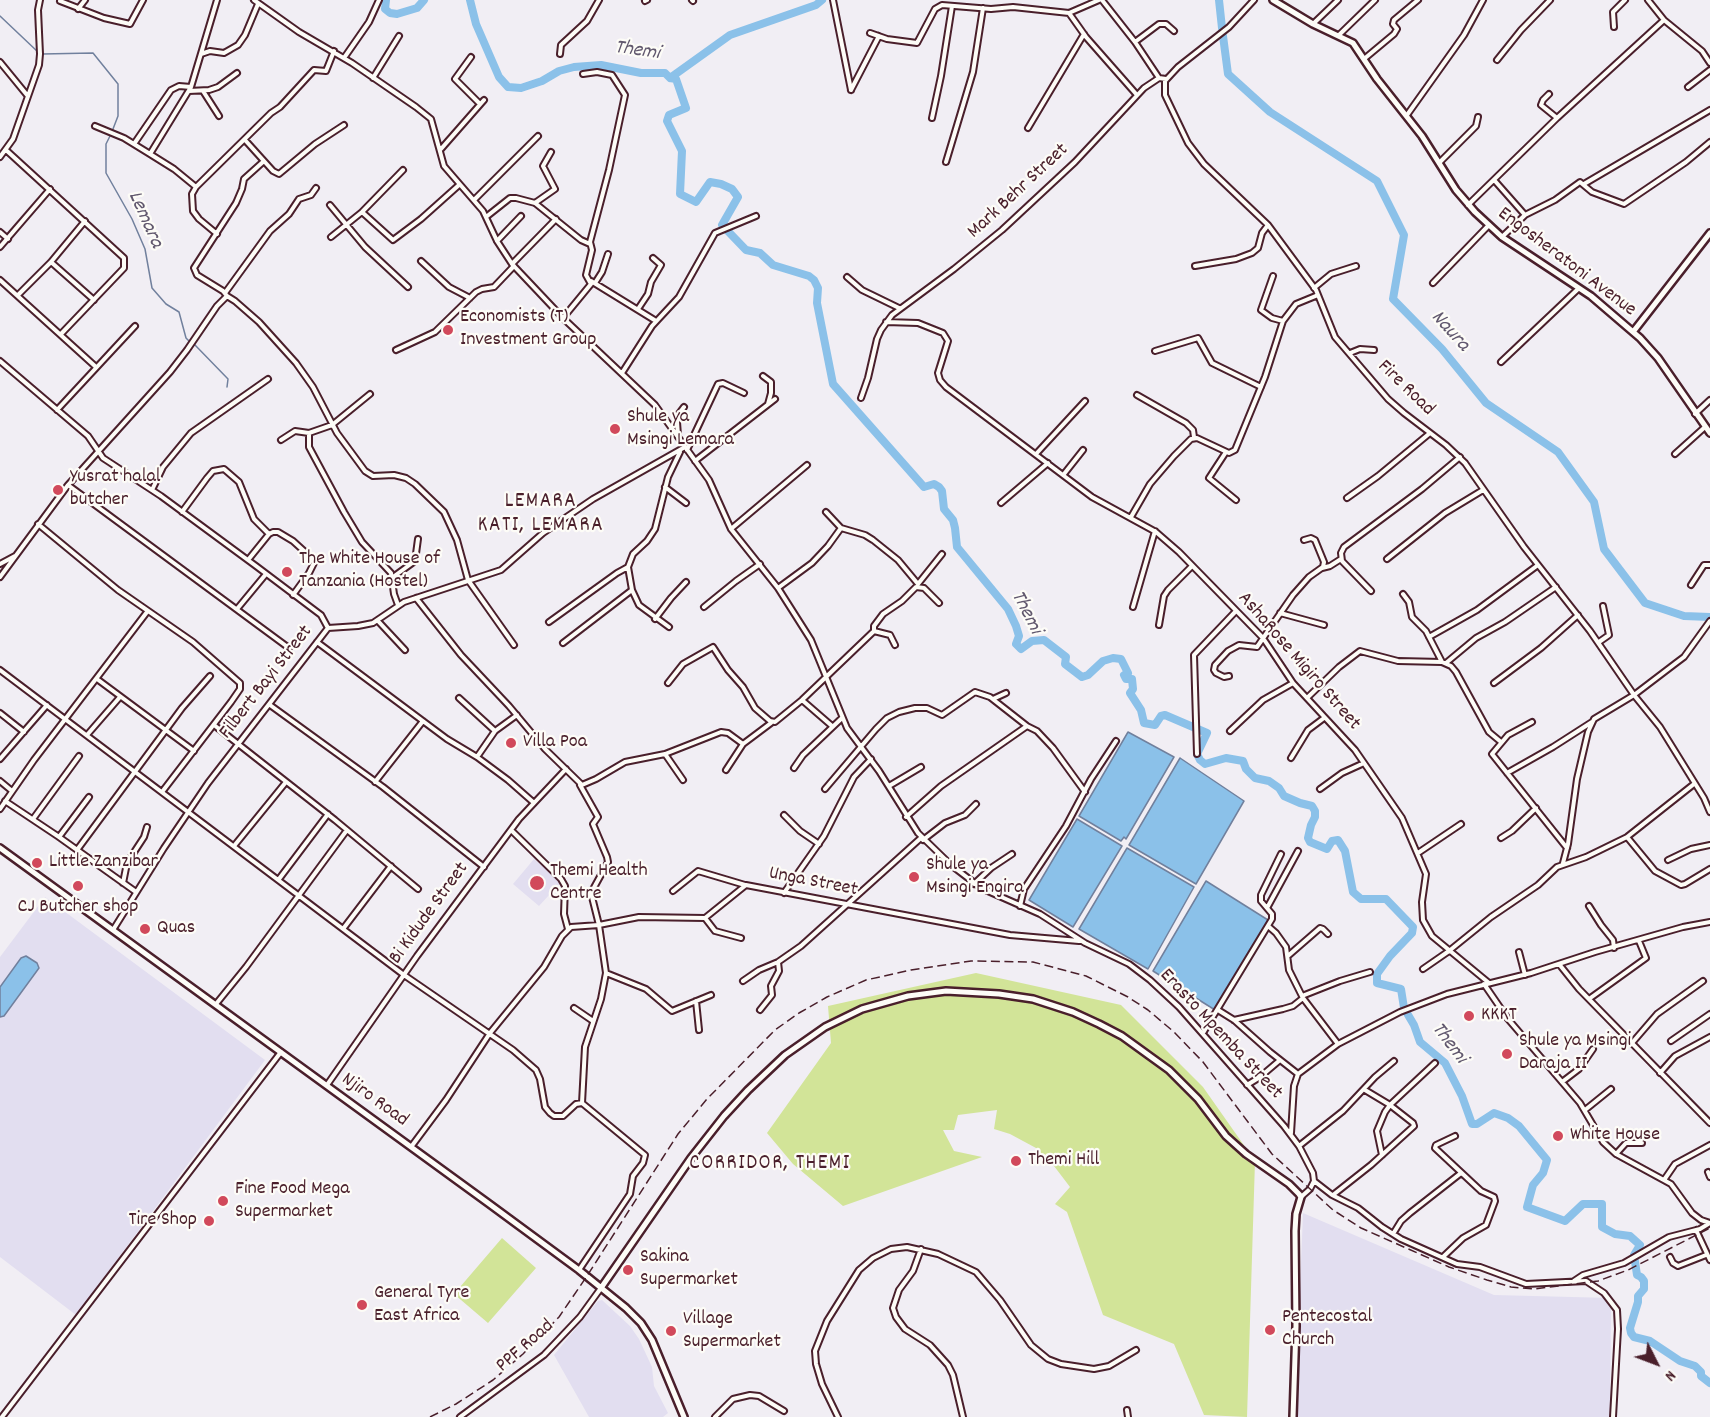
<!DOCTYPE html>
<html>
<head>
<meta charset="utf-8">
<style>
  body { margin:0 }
  #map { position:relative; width:1710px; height:1417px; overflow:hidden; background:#f1eef4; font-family:Dekko,sans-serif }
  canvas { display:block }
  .north { position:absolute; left:1626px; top:1333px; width:60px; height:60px; -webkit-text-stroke:4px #fdfcf7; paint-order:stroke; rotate:132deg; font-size:16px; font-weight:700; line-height:24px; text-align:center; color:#4a1f2b }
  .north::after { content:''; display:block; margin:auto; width:21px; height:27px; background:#4a1f2b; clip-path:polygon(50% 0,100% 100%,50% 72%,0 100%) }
</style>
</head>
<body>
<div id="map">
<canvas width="1710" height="1417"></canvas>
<div class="north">N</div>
</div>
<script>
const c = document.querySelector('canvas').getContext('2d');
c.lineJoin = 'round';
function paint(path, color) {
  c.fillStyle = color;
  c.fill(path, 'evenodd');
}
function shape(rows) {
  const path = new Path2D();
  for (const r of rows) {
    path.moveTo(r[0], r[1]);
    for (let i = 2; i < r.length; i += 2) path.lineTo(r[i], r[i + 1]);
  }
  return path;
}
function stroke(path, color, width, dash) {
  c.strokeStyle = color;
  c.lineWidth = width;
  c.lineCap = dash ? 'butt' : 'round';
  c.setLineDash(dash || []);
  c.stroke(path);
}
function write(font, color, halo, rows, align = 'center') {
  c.font = font + ' Dekko,sans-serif';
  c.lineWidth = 4.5;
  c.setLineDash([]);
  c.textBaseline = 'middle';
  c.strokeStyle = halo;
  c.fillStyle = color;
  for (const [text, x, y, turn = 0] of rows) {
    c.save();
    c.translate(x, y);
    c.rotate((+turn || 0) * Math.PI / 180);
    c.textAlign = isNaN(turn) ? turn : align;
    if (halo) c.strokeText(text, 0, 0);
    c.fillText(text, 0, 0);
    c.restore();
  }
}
paint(shape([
  [534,859,561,882,539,906,513,884],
  [45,897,265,1060,76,1315,0,1257,0,957],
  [1303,1213,1494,1295,1611,1298,1610,1417,1295,1417],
  [602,1300,630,1326,639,1339,652,1367,654,1386,668,1413,663,1417,589,1417,554,1355,598,1301]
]), '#e2def0');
paint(shape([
  [976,973,1121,1005,1203,1087,1255,1161,1247,1417,1204,1415,1174,1344,1103,1315,1067,1212,1055,1204,1070,1187,1054,1166,1036,1148,1010,1134,994,1129,997,1110,958,1115,954,1130,943,1130,954,1151,982,1157,843,1206,793,1164,767,1133,831,1043,828,1006],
  [502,1238,536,1268,488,1323,454,1294]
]), '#d2e498');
const water = shape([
  [1128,732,1174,757,1126,839,1124,837,1121,841,1079,816,1128,732],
  [1180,758,1244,801,1196,884,1129,845,1180,758],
  [1077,819,1122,846,1073,927,1029,900,1077,819],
  [1127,848,1194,887,1148,969,1079,929,1127,848],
  [1206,881,1268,920,1215,1010,1153,971,1206,881],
  [26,956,37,963,39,968,4,1016,0,1017,0,987,21,958,26,956]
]);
paint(water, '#8bc1e9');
stroke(water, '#71809d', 1.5);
stroke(shape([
  [0,16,38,52],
  [42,54,93,53,118,84,118,116,113,129],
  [110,136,106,144,106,173,132,219,145,249,152,288,166,304,179,312,186,338,189,341],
  [195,345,228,379,227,387]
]), '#71809d', 1.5);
stroke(shape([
  [386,0,385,9,390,13,397,14,417,8,424,0],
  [470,0,476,24,499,77,508,87,521,88,542,81,559,71,574,67,601,65,641,73,665,73,670,78,676,79,686,108,669,115,667,121,682,151,680,194,696,202,710,182,721,184,732,189,738,197,722,225,746,250,760,253,773,265,809,276,814,280,818,288,817,303,833,384,924,487,934,484,939,487,942,491,944,509,953,520,955,528,957,547,1008,609,1016,626,1019,636,1016,644,1021,649,1032,641,1044,640,1066,657,1065,664,1082,677,1088,675,1103,661,1113,658,1121,659,1128,673,1124,675,1126,679,1132,679,1133,689,1130,693,1141,710,1144,723,1155,725,1161,716,1165,715,1207,733,1197,754,1200,760,1205,764,1226,758,1243,761,1246,769,1255,778,1269,781,1279,788,1284,796,1300,803,1312,806,1315,811,1315,817,1311,825,1308,838,1310,842,1327,849,1332,841,1338,840,1345,851,1353,892,1361,899,1386,899,1413,927,1412,933,1390,956,1377,974,1377,983,1401,989,1404,1008,1414,1025,1420,1042,1445,1063,1462,1096,1472,1124,1477,1124,1494,1113,1508,1118,1519,1126,1547,1160,1543,1173,1533,1185,1527,1207,1565,1221,1583,1204,1602,1204,1602,1227,1615,1234,1630,1236,1640,1245,1634,1255,1637,1275,1641,1277,1644,1281,1644,1289,1638,1296,1638,1302,1630,1328,1631,1333,1634,1337,1650,1341,1680,1361,1695,1366,1701,1372,1701,1376,1710,1383],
  [1219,0,1222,28],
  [1223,36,1228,74,1270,112,1377,181,1404,235,1393,299,1442,349,1486,403,1558,452,1594,502,1604,549,1645,603,1684,616,1710,617],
  [670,78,730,35,816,5,822,0]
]), '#8bc1e9', 8);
const street = shape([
  [254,0,299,32,352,63,416,107,431,119,444,166,483,211,497,241,512,264,563,318,655,405,709,480,731,529,778,588,811,640,847,728,879,771,918,833,951,865,981,888,1040,914,1085,943,1129,964,1150,980,1179,1007,1284,1126,1299,1146,1313,1173,1314,1181,1310,1189,1301,1197],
  [692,0,693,1],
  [833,0,851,90],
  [1102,0,1135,42,1159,78],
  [1254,0,1229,27,1178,67,1165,81,1165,95,1188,143,1204,164,1268,225,1316,290,1335,337,1388,399,1404,413,1446,445,1465,463,1524,547,1590,631,1634,695,1660,727,1704,798,1710,812],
  [1648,0,1664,20,1702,51,1710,63],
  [60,1,104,18,130,24,143,0],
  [645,1,647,0],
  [78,9,85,0],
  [1069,13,1086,37,1137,95],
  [1313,24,1338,0],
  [1614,27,1613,12,1625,0],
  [870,33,887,39,917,43,935,9,942,5,991,9,1013,7,1069,13,1099,0],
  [1339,35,1375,0],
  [1135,42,1159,24,1166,24,1174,31],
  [201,54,210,51,224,53,238,45,245,35,258,4],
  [560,54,561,45,587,21,599,0],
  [471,57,455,79,480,104],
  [344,58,369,22,379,0],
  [1364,59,1394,34,1397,29,1393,24,1394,20,1418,0],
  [1497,60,1521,30,1550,0],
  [0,62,27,95],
  [373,78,399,36],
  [1688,87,1710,70],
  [851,90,879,36],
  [189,91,209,90,218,87,237,73],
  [203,91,219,116],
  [1549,94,1543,100,1541,105,1557,118],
  [1407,115,1464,35,1483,0],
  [932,118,941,76,952,6],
  [95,126,124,138,150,154,191,87,217,0],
  [1028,128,1084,34],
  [245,140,273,171,279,174,315,144,344,125],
  [134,144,171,90,179,86,191,87],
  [441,149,484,100],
  [6,150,124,258,124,268,61,334],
  [150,154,174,169,196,187],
  [0,157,13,139,39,65,40,54,38,10,40,0],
  [946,162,973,72,983,8],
  [1439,163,1476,126,1478,117],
  [1495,181,1525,215],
  [1584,184,1710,110],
  [475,199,538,136],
  [535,203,555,189,543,166,551,152],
  [330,205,365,247,408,287],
  [1468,205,1557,118,1664,20],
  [362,212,393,240,421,219,459,185],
  [486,217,510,198,516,198,535,203,581,240,590,244],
  [0,232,8,239],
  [217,234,199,219,193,211,192,194,196,187,271,113,280,107,314,70,326,71,334,51],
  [331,237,362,212,403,170],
  [1502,237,1525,215,1555,200,1580,182,1592,192,1624,204,1686,162,1710,142],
  [497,241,521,216],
  [0,247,50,189],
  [421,261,449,287,470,298],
  [51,262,94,300],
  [512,264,556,219],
  [1195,266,1236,259,1252,253,1258,248,1262,233,1268,225],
  [1273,276,1261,310,1272,318,1283,321],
  [847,277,862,290,899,308],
  [0,280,96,367],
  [591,281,656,321],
  [595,283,602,272,608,254],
  [1433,283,1489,225],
  [1314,288,1331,274,1356,266],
  [225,293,270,231,289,214,299,199,311,195,316,188],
  [18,295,51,262,85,221],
  [227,296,223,291,197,275,194,268,236,203,242,189,244,179,264,161],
  [638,309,648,294,651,282,661,265,653,258],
  [563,318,591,284,586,275,592,250,590,242,609,170,625,95,612,75,597,72,583,74],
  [886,322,918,323,943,333,948,341,938,373,940,380,946,387,1092,497,1156,532,1179,552,1263,638,1293,683,1355,750,1402,818,1426,874,1422,902,1423,920,1432,936,1489,983],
  [396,350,435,332,476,292,482,289,494,287,514,266],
  [1155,351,1198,338,1212,363,1261,387],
  [1350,353,1360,349,1374,350],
  [0,361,88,436,103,458,161,496,256,566,321,615,328,628,208,783,164,848,113,930],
  [1501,362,1578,289],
  [622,373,652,326,679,297,715,233,756,216],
  [763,376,771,382,771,393,768,404],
  [1137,395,1186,423,1193,430,1194,437],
  [861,398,868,378,877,339,881,330,892,315,954,269,1002,230,1075,162,1144,88,1159,78,1166,79],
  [57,410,135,326],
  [1695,414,1710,400],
  [309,433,309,447,344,512,362,542,391,573,394,594,398,605],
  [678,435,677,422,678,415,684,407],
  [281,440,295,431,309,433,332,425,370,394],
  [687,450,718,384,723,383,744,393],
  [1226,452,1209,478,1236,500],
  [1036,454,1085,401],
  [1675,454,1705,427],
  [695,461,775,399],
  [1064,474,1083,450],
  [68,485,289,648],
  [665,487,686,503],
  [152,490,163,467,191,433,268,379],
  [1347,498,1378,476,1430,433],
  [1001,503,1048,463],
  [182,512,207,478,213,471,224,469,239,482,254,519,269,534],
  [826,512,841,528,865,535,873,540,898,560,918,584],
  [1131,517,1150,484,1174,456,1191,439,1197,438,1229,453,1235,450,1265,377,1283,321,1296,304,1318,295],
  [38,524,118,590,193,642,240,683,240,689,231,702,162,792],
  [731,529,807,465],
  [1387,559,1445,513,1483,490],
  [248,560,269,534,273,532,278,532,293,541,315,561,309,573,293,595],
  [0,564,15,556],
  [1322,568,1330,566,1341,559],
  [0,577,68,485,170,372,187,350,217,306,227,296,235,301,259,322,296,363,313,387,337,433,365,471,373,476,394,475,406,478,415,484,444,512,457,540,468,580,514,645],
  [393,577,415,561,418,539],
  [918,584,942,554],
  [1691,585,1704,565,1710,565],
  [778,588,812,563,828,546,841,528],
  [1371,591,1342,561,1341,553,1344,547,1422,489,1460,457],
  [1403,594,1409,602,1412,617,1426,631,1442,662],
  [416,598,461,655,509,706,545,749,582,785,596,779,625,762,665,754,721,732,728,733,743,744],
  [704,607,736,581,760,564],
  [1133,607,1155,531],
  [237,609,266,574],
  [1280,613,1324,625],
  [655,619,671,598,686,582],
  [378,621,405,650],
  [549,622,617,573,628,567],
  [1159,625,1164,596,1168,590,1192,566],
  [669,627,639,605,632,590,628,567,633,554,647,541,655,529,668,477,680,452],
  [328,628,358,626,373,623,404,602,501,570,543,533,593,499,685,447],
  [874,631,890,635,895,645],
  [1429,637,1477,610,1538,565],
  [317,642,447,739,477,757,508,780,533,802],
  [1599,642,1609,635,1603,606],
  [563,643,632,590],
  [1446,663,1476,638,1505,622,1556,587],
  [0,670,404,975,513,1050,536,1070,540,1079,545,1107,550,1113,554,1116,563,1116,576,1104,582,1103,645,1155,643,1163,633,1176,630,1194,579,1270],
  [1229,676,1224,677,1216,673,1214,670,1215,665,1228,651,1239,645,1257,647,1293,595,1309,577,1323,567,1324,562,1315,540,1311,538,1304,540],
  [97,679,194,751],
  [668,683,683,664,713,647,728,670,743,687,755,708,770,721,775,722,802,700,874,631,874,626,883,614,902,601,916,587,924,588,939,603],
  [1494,683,1541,648,1578,615],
  [459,698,495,731],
  [1307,698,1339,667,1360,651,1398,661,1442,662,1451,666,1456,672,1489,732,1501,742],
  [993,699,1006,693],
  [802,700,832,726],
  [270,705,383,787,484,867],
  [0,713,24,732],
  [1532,722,1508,735,1492,754,1567,848],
  [214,725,335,820,418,889],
  [1230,731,1263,700,1293,683],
  [87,735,120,697],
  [665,754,683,780],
  [1197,754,1194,655,1236,611],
  [477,757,495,731,517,715],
  [1291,758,1308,730,1324,718],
  [0,759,47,705],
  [794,768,803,755,842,718],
  [726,770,743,744,771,723],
  [1507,773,1553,747,1592,722],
  [0,781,12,791],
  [375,782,423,721],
  [580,785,598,817,593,824,607,857,608,862,591,893,599,925,606,973,601,999,585,1047,582,1103],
  [889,786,921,767],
  [825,789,876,729,887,718,899,712,915,708,927,708,942,715,975,692,990,697,1027,726,1037,731,1053,748,1085,792],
  [1320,789,1342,773,1364,763],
  [5,801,59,837,136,892],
  [0,809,34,760,147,612],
  [784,815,800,831,819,844],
  [906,817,941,786,1027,726],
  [33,819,79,756],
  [511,830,561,879,565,886,564,914,568,929],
  [59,837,89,797],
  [1627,837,1655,871,1681,885,1685,884,1710,869],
  [1501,838,1512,831,1536,808],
  [923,840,945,823,965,815,976,804],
  [234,846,286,782],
  [77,850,182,708,210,676],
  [1418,853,1461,824],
  [1668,860,1691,849,1710,845],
  [1563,863,1568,844,1577,779,1588,732,1594,719,1634,695,1676,663,1684,657,1710,621],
  [279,879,328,814],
  [123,883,127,863,144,837,147,827],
  [974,884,991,868,1012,854],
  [673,891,698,871,745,885],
  [784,893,824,836,854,777,871,759],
  [1020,906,1024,889,1066,826,1091,779,1116,741],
  [1589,906,1601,925,1613,940,1614,948],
  [1267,908,1298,851],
  [705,918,715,931,741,938],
  [1268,926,1276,933,1286,947,1289,970,1303,998,1338,1044],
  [343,929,391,866],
  [1519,952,1525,975],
  [1289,955,1320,928,1323,929,1328,934],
  [1559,964,1579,989,1710,1123],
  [1423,969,1449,951,1491,917,1538,885,1557,867,1586,857,1627,837,1694,784],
  [606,973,646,989,672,1011,711,995],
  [743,981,759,970,778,962,801,946,922,837],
  [1484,984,1508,1019,1580,1103,1603,1142,1616,1154,1671,1184,1692,1213,1701,1220,1710,1223],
  [1302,996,1340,981,1370,972],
  [1589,999,1646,958,1639,941],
  [696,1001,699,1030],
  [216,1004,246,967,347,830],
  [574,1008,593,1021],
  [760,1010,772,995,771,986,779,971,778,962],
  [1218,1010,1234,1020,1270,1052,1298,1074],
  [1234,1020,1283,1009,1293,1006,1303,998],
  [1203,1033,1272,919,1272,914,1261,901,1261,895,1281,854],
  [1671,1041,1710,1014],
  [1632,1043,1657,1014,1703,981],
  [1660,1073,1675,1056,1710,1037],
  [1562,1082,1579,1069,1593,1049],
  [327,1085,417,956,519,819,566,769],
  [1247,1085,1260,1077,1280,1060],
  [1585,1110,1611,1089],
  [1291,1133,1294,1086,1298,1074,1338,1044,1400,1012,1447,994,1531,973,1595,952,1683,927,1710,922],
  [1299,1146,1343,1111,1375,1077,1394,1061],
  [411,1147,446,1100,490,1033,544,967,562,936,571,927,599,925,639,917,705,918,746,885,1010,935,1079,941],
  [1616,1154,1626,1143,1642,1143],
  [1382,1155,1377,1131,1385,1112,1390,1105,1435,1063],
  [1708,1172,1710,1177],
  [1664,1180,1675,1164,1710,1145],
  [1314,1181,1332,1195,1358,1208,1382,1227,1401,1239,1457,1264,1480,1267,1526,1284,1586,1281,1604,1293,1617,1310,1618,1329,1613,1417],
  [1333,1195,1371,1165,1414,1126,1413,1123,1390,1105,1365,1090],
  [1696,1230,1710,1260],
  [1393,1234,1401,1221,1410,1213,1461,1173],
  [921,1249,913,1271,899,1290,893,1308,896,1317,905,1329,930,1345,948,1365,953,1375,963,1417],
  [1443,1257,1463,1238,1486,1225,1495,1201,1494,1197,1481,1191,1435,1148,1436,1145,1455,1136],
  [1670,1257,1673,1263,1678,1266,1706,1255],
  [1574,1281,1583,1275,1624,1263,1669,1237,1700,1229,1710,1223],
  [1127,1410,1128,1417],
  [2,1417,281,1052],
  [460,1417,544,1355,580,1317,601,1288],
  [715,1417,733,1399,750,1395,759,1396,784,1411],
  [838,1417,822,1384,816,1364,815,1351,827,1321,859,1270,873,1258,891,1249,907,1247,938,1254,976,1272,1000,1300,1031,1345,1048,1359,1061,1364,1094,1369,1109,1366,1136,1350]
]);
const secondary = shape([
  [1273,0,1313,24,1353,43,1377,79,1422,136,1456,190,1475,212,1502,237,1591,296,1640,338,1658,358,1710,433],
  [1633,332,1710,233],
  [0,848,488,1203,579,1270,626,1308,641,1323,652,1340,684,1417],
  [601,1288,691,1158,724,1116,748,1090,785,1055,825,1027,862,1009,908,996,946,991,999,994,1033,999,1073,1012,1099,1024,1122,1036,1169,1070,1198,1099,1226,1136,1246,1154,1289,1184,1299,1194,1301,1197,1296,1214,1295,1231,1296,1326,1293,1417]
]);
stroke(street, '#4a1f2b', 8);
stroke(secondary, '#4a1f2b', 10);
stroke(street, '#fdfcf7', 4);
stroke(secondary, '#fdfcf7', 5);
stroke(shape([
  [430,1417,456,1404,493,1380,523,1354,559,1317,587,1276,678,1134,707,1099,775,1030,799,1013,827,997,866,980,911,970,971,961,1033,962,1086,976,1128,997,1148,1010,1174,1032,1203,1062,1272,1154,1333,1210,1361,1228,1449,1267,1487,1280,1511,1287,1534,1289,1598,1281,1628,1270,1710,1228]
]), '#4a1f2b', 1.5, [9, 4.5]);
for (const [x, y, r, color] of [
  [448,330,6,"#d1495b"],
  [615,429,6,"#d1495b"],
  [58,490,6,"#d1495b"],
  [287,572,6,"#d1495b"],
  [511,743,6,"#d1495b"],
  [37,863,6,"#d1495b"],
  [914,877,6,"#d1495b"],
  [537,883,8,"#d1495b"],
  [78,886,6,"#d1495b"],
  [145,929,6,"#d1495b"],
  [1469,1016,6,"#d1495b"],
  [1507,1054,6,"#d1495b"],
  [1558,1136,6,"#d1495b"],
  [1016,1161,6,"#d1495b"],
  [223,1201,6,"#d1495b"],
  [209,1221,6,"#d1495b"],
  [628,1270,6,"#d1495b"],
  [362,1305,6,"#d1495b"],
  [1270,1330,6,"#d1495b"],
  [671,1331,6,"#d1495b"]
]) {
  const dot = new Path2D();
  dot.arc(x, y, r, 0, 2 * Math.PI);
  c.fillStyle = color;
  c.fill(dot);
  stroke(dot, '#fdfcf7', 2);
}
write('20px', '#4a1f2b', '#fdfcf7', [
  ["Mark Behr Street",1019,192,-43],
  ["Engosheratoni Avenue",1566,263,37],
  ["Fire Road",1405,389,44],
  ["AshaRose Migiro Street",1298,662,49],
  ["Filbert Bayi Street",267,683,-52],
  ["Unga Street",813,883,11],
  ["Bi Kidude Street",430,914,-54],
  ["Erasto Mpemba Street",1220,1035,47],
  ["Njiro Road",374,1101,36],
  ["PPF Road",526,1347,-41]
]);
write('20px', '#4a1f2b', '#fdfcf7', [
  ["Economists (T)",460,318],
  ["Investment Group",460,341],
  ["Shule ya",627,418],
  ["Msingi Lemara",627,441],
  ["Yusrat halal",70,478],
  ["butcher",70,501],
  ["The White House of",299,560],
  ["Tanzania (Hostel)",299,583],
  ["Villa Poa",523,743],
  ["Little Zanzibar",49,863],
  ["Shule ya",926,866],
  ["Msingi Engira",926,889],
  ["Themi Health",550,872],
  ["Centre",550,895],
  ["CJ Butcher shop",78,908,"center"],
  ["Quas",157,929],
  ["KKKT",1481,1016],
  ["Shule ya Msingi",1519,1042],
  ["Daraja II",1519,1065],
  ["White House",1570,1136],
  ["Themi Hill",1028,1161],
  ["Fine Food Mega",235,1190],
  ["Supermarket",235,1213],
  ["Tire Shop",197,1221,"right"],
  ["Sakina",640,1258],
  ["Supermarket",640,1281],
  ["General Tyre",374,1294],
  ["East Africa",374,1317],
  ["Pentecostal",1282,1318],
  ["Church",1282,1341],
  ["Village",683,1320],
  ["Supermarket",683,1343]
], 'left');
write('italic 21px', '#61586e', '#fdfcf7', [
  ["Themi",637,52,8],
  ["Lemara",144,220,66],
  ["Naura",1449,332,48],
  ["Themi",1025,613,63],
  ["Themi",1448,1044,53]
]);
c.letterSpacing = '1.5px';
write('21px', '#4a1f2b', '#fdfcf7', [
  ["LEMARA",541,503],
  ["KATI, LEMARA",541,527],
  ["CORRIDOR, THEMI",770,1165]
]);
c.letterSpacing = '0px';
</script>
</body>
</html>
